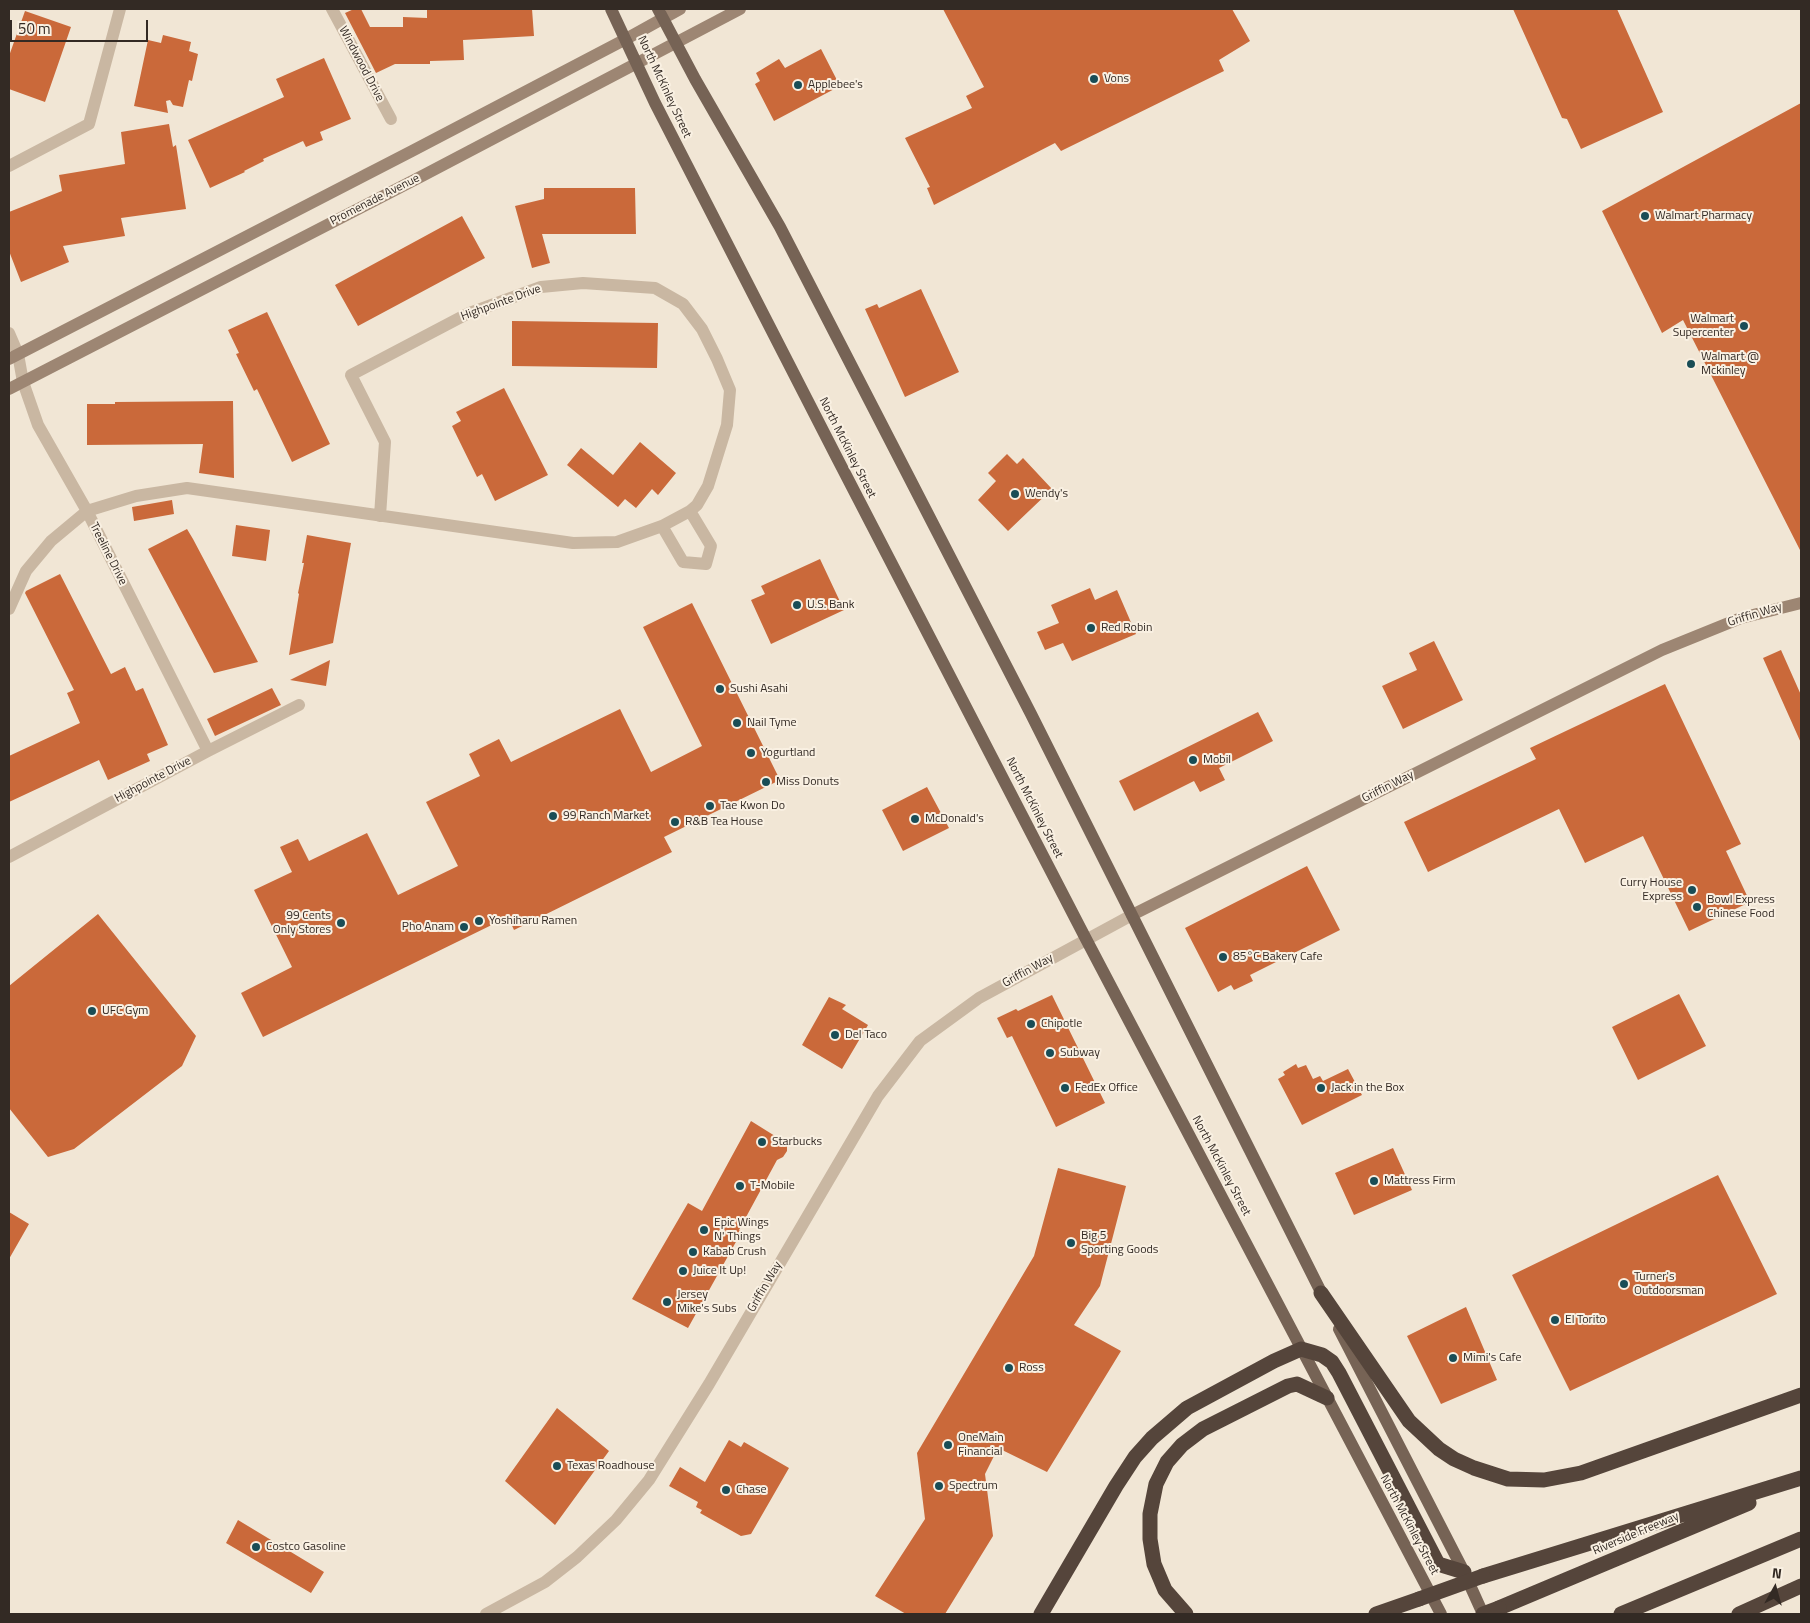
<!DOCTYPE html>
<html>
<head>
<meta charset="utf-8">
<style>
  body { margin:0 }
  #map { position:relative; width:1810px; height:1623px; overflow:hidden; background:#f1e6d5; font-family:"Titillium Web",sans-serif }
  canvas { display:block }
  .frame { position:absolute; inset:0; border:10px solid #332a24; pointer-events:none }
  .north { position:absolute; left:1750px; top:1563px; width:50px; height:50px; -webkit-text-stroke:4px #f9f0e2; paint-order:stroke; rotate:7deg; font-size:14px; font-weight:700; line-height:20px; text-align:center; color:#332a24 }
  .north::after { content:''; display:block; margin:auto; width:18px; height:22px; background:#332a24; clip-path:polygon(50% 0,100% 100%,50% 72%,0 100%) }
  .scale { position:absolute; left:10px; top:20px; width:138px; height:22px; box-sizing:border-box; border:2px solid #332a24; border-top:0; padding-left:6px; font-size:15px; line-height:18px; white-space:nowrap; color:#332a24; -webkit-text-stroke:4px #f9f0e2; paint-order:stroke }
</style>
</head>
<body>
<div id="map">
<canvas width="1810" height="1623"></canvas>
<div class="frame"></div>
<div class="north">N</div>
<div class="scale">50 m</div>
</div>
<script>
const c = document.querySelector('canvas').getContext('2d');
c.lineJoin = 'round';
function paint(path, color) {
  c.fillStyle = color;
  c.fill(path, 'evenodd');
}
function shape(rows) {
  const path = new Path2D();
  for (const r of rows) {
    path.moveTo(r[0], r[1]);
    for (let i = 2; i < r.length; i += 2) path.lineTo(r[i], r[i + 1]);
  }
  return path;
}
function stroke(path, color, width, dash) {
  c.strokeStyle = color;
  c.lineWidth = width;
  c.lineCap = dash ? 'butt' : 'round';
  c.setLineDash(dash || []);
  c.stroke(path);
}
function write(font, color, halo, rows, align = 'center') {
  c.font = font + ' "Titillium Web",sans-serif';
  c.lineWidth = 4;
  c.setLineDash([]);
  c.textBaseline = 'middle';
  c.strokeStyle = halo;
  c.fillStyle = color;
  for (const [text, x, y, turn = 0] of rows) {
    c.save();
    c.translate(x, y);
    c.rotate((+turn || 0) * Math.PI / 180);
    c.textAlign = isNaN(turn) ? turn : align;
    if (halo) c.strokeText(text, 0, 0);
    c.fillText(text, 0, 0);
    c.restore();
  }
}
paint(shape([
  [354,9,361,9,370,27,403,27,403,17,427,18,427,9,532,9,534,36,463,40,464,60,430,61,430,64,395,64,376,73,345,13],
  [943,9,1232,9,1250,41,1219,60,1224,71,1061,151,1055,143,934,205,927,188,930,187,905,138,972,108,966,96,984,87],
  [1513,9,1617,9,1663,112,1581,149,1567,119,1562,118],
  [25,11,71,27,45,102,9,89,9,56],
  [163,35,191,42,189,51,198,54,192,81,189,80,183,107,173,105,170,100,166,101,168,113,134,106,148,40,161,43],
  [821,49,840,86,774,121,755,84,760,81,756,73,779,59,785,68],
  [324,58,351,119,320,132,323,140,306,147,303,141,263,159,264,161,244,171,245,172,210,188,188,140,284,97,276,79],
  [1801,103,1801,552,1683,320,1662,333,1602,211],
  [169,124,173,147,176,145,186,209,121,218,125,236,63,246,69,262,21,282,9,251,9,212,62,191,59,175,125,164,121,132],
  [544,188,635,188,636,234,542,234,550,263,532,268,515,206,544,199],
  [462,216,485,258,358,326,335,285],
  [921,289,959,372,905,397,865,309,877,304,879,308],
  [267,312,330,444,292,462,257,389,254,391,236,354,239,353,228,330],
  [512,321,658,323,657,368,512,366],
  [504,388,548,475,495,501,482,474,477,477,452,426,461,421,456,412],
  [233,401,234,478,199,473,203,444,87,445,87,404,115,404,115,402],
  [640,442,676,473,658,495,652,489,636,508,625,499,618,507,567,465,581,448,613,475],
  [1007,454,1017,464,1023,458,1052,489,1008,531,978,500,996,481,988,473],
  [172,500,174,514,134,521,132,507],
  [236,525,270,530,266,561,232,556],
  [187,529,193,539,258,662,214,673,148,549],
  [307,535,351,543,333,643,289,655,299,594,298,593,304,563,302,563],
  [820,559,844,610,771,644,751,600,765,594,761,586],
  [60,574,111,674,125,667,136,691,143,688,168,745,147,754,150,761,108,780,99,760,9,802,9,756,80,723,67,693,74,690,25,593,26,591],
  [1090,588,1095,600,1117,590,1136,634,1072,661,1063,643,1045,650,1037,632,1059,623,1051,605],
  [692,603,780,780,664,837,672,852,514,930,508,917,263,1037,241,993,292,967,254,890,292,872,280,847,298,839,309,861,367,833,398,895,458,866,426,802,480,776,469,754,499,739,511,762,620,709,651,772,702,746,643,627],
  [1434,641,1463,700,1403,729,1382,686,1417,670,1409,653],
  [1781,650,1801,695,1801,743,1763,658],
  [330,660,326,686,290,680],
  [1665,684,1741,844,1726,851,1750,902,1689,931,1643,836,1585,863,1559,809,1428,872,1404,822,1536,759,1530,748],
  [272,688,281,705,215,736,207,719],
  [1258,712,1273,741,1219,768,1225,780,1200,792,1194,781,1134,811,1119,781],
  [927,787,949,828,903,851,882,810],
  [1307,866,1340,930,1250,975,1253,981,1234,990,1231,985,1218,992,1185,928],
  [98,914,196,1036,182,1066,74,1149,48,1157,9,1108,9,986],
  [1679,994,1706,1046,1638,1080,1612,1027],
  [1052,995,1105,1103,1056,1127,1012,1036,1007,1038,997,1018,1016,1009,1018,1011],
  [829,997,846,1005,842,1009,868,1025,842,1069,802,1045],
  [1296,1064,1298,1068,1306,1065,1313,1079,1320,1076,1323,1081,1348,1069,1362,1095,1302,1125,1278,1079,1285,1075,1283,1072],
  [751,1121,775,1136,783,1139,787,1144,787,1151,783,1157,777,1160,739,1230,742,1231,688,1328,632,1299,688,1203,702,1211],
  [1393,1148,1412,1190,1354,1215,1335,1173],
  [1058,1168,1126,1186,1100,1286,1074,1325,1121,1351,1047,1472,998,1448,985,1474,993,1536,945,1614,906,1614,875,1596,925,1519,917,1453,1034,1256],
  [1718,1175,1777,1294,1570,1391,1512,1275],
  [9,1212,29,1224,9,1259],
  [1466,1307,1497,1380,1441,1404,1407,1336],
  [557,1408,609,1451,555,1525,505,1481],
  [729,1440,741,1447,744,1442,789,1468,751,1534,741,1536,700,1513,702,1510,696,1507,698,1502,669,1486,680,1467,705,1482],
  [238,1520,324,1572,311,1593,226,1543]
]), '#ca693a');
stroke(shape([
  [332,9,391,119],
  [9,166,89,124,120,9],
  [9,333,18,354,23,382,38,425,87,511,208,751],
  [662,526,683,562,706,564,711,546,690,511],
  [9,609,26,571,51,541,87,511,136,496,187,488,573,543,617,542,662,526,690,511,697,505,708,486,727,425,730,390,717,359,702,329,683,304,655,288,583,283,541,287,467,314,351,375,385,442,380,516],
  [9,857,208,751,299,705],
  [486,1614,545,1582,577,1557,616,1520,649,1480,709,1384,878,1096,920,1041,979,998,1132,915]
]), '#c9b7a2', 12);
stroke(shape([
  [9,359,412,151,626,39,680,9],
  [9,389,424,175,740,9],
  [1132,915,1662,650,1741,618,1801,603]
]), '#9d8673', 12);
stroke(shape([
  [611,9,655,103,836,456,1086,939,1441,1614],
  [658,9,695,79,780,227,1031,714,1326,1302],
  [1339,1329,1464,1572,1483,1614]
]), '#766355', 12);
stroke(shape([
  [1321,1293,1409,1421,1439,1449,1454,1459,1474,1468,1508,1479,1544,1480,1581,1473,1801,1395],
  [1483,1576,1801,1478],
  [1499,1608,1749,1503],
  [1041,1614,1116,1486,1135,1457,1152,1438,1187,1408,1274,1361,1301,1349,1322,1355,1332,1362,1339,1373,1438,1564,1464,1572],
  [1186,1614,1165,1590,1154,1564,1150,1539,1150,1514,1156,1484,1167,1462,1182,1445,1203,1429,1288,1386,1297,1384,1327,1398],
  [1376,1614,1419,1599],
  [1621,1614,1801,1539],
  [1739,1614,1801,1586]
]), '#55453b', 15);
stroke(shape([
  [1419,1599,1483,1576],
  [1483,1614,1499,1608]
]), '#55453b', 15);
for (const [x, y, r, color] of [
  [1094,79,5,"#194d56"],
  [798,85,5,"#194d56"],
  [1645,216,5,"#194d56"],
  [1744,326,5,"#194d56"],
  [1691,364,5,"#194d56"],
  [1015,494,5,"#194d56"],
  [797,605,5,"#194d56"],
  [1091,628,5,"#194d56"],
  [720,689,5,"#194d56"],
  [737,723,5,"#194d56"],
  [751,753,5,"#194d56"],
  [1193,760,5,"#194d56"],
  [766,782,5,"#194d56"],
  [710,806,5,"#194d56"],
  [553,816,5,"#194d56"],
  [915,819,5,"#194d56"],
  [675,822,5,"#194d56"],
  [1692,890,5,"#194d56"],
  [1697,907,5,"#194d56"],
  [479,921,5,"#194d56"],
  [341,923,5,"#194d56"],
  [464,927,5,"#194d56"],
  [1223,957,5,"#194d56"],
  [92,1011,5,"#194d56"],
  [1031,1024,5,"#194d56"],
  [835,1035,5,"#194d56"],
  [1050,1053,5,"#194d56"],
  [1065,1088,5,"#194d56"],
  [1321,1088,5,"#194d56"],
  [762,1142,5,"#194d56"],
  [1374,1181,5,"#194d56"],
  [740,1186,5,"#194d56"],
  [704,1230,5,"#194d56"],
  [1071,1243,5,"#194d56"],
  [693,1252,5,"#194d56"],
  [683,1271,5,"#194d56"],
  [1624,1284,5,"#194d56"],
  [667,1302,5,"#194d56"],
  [1555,1320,5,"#194d56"],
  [1453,1358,5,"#194d56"],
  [1009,1368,5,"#194d56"],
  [948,1445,5,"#194d56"],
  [557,1466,5,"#194d56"],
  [939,1486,5,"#194d56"],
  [726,1490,5,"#194d56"],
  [256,1547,5,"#194d56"]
]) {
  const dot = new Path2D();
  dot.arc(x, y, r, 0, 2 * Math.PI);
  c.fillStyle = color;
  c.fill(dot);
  stroke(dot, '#f9f0e2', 2);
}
write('12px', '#332a24', '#f9f0e2', [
  ["Windwood Drive",361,64,62],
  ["North McKinley Street",664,87,65],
  ["Promenade Avenue",375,200,-27],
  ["Highpointe Drive",501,303,-20],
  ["North McKinley Street",847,448,63],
  ["Treeline Drive",108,554,63],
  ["Griffin Way",1755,615,-17],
  ["Highpointe Drive",153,780,-28],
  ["Griffin Way",1388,787,-27],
  ["North McKinley Street",1034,808,63],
  ["Griffin Way",1028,971,-29],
  ["North McKinley Street",1221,1166,62],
  ["Griffin Way",765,1287,-60],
  ["North McKinley Street",1409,1525,62],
  ["Riverside Freeway",1636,1534,-23]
]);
write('12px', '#332a24', '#f9f0e2', [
  ["Vons",1104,79],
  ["Applebee's",808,85],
  ["Walmart Pharmacy",1655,216],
  ["Walmart",1734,319,"right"],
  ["Supercenter",1734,333,"right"],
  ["Walmart @",1701,357],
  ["Mckinley",1701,371],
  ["Wendy's",1025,494],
  ["U.S. Bank",807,605],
  ["Red Robin",1101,628],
  ["Sushi Asahi",730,689],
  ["Nail Tyme",747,723],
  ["Yogurtland",761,753],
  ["Mobil",1203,760],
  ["Miss Donuts",776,782],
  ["Tae Kwon Do",720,806],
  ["99 Ranch Market",563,816],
  ["McDonald's",925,819],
  ["R&B Tea House",685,822],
  ["Curry House",1682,883,"right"],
  ["Express",1682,897,"right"],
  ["Bowl Express",1707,900],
  ["Chinese Food",1707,914],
  ["99 Cents",331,916,"right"],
  ["Only Stores",331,930,"right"],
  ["Yoshiharu Ramen",489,921],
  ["Pho Anam",454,927,"right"],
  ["85°C Bakery Cafe",1233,957],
  ["UFC Gym",102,1011],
  ["Chipotle",1041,1024],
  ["Del Taco",845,1035],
  ["Subway",1060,1053],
  ["FedEx Office",1075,1088],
  ["Jack in the Box",1331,1088],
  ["Starbucks",772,1142],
  ["Mattress Firm",1384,1181],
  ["T-Mobile",750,1186],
  ["Epic Wings",714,1223],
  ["N' Things",714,1237],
  ["Big 5",1081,1236],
  ["Sporting Goods",1081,1250],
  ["Kabab Crush",703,1252],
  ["Juice It Up!",693,1271],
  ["Turner's",1634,1277],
  ["Outdoorsman",1634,1291],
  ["Jersey",677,1295],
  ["Mike's Subs",677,1309],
  ["El Torito",1565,1320],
  ["Mimi's Cafe",1463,1358],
  ["Ross",1019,1368],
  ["OneMain",958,1438],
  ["Financial",958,1452],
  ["Texas Roadhouse",567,1466],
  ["Spectrum",949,1486],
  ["Chase",736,1490],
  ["Costco Gasoline",266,1547]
], 'left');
</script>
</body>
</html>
